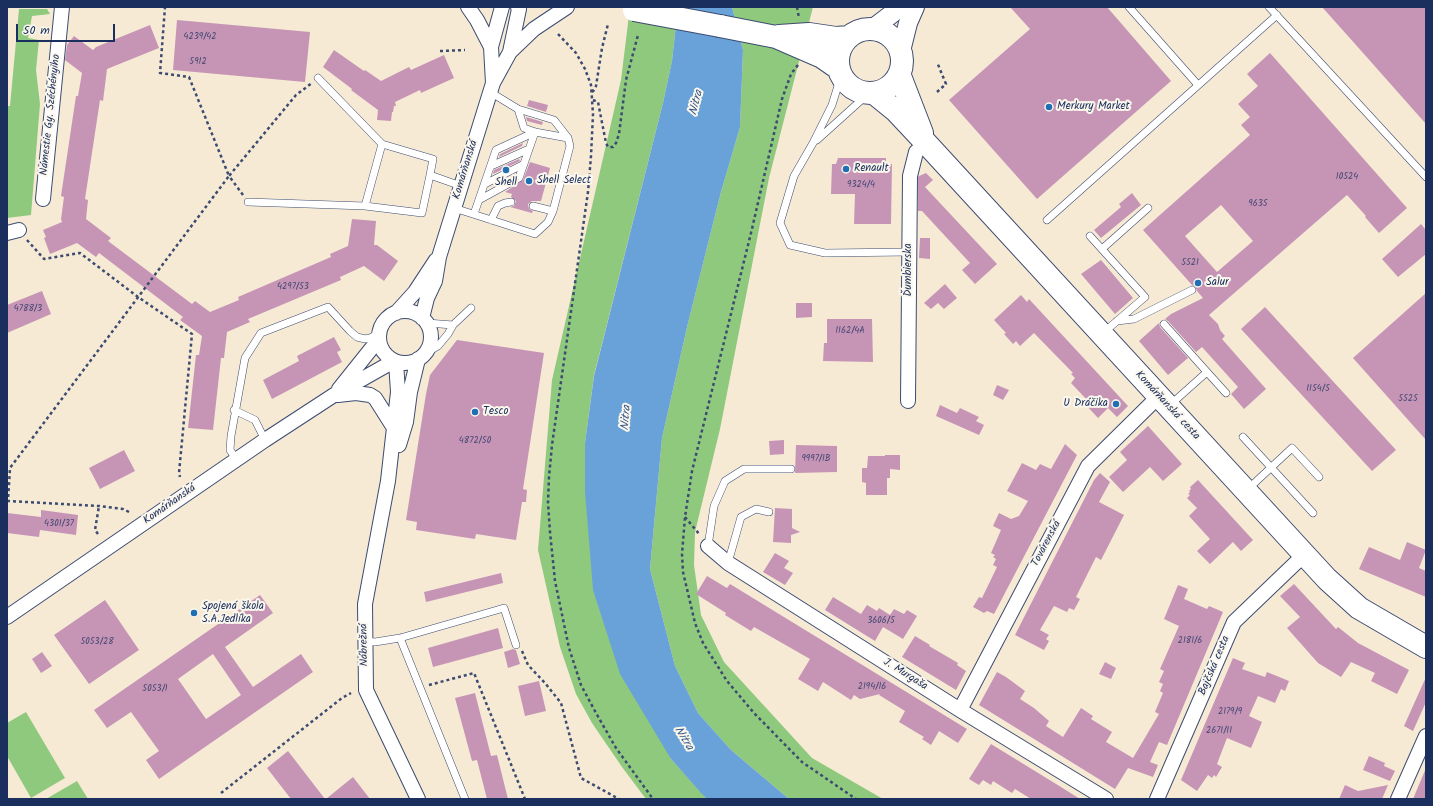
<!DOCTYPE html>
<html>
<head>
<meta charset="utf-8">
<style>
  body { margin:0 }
  #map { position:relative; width:1433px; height:806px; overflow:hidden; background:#f6ead5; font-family:Kalam,sans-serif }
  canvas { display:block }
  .frame { position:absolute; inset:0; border:8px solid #1b2f5e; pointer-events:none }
  .scale { position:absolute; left:16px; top:24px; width:99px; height:18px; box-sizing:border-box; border:2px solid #1b2f5e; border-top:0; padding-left:5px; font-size:12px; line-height:14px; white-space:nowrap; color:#1b2f5e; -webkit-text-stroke:3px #fbf7ec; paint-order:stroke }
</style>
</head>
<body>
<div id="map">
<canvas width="1433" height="806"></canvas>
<div class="frame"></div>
<div class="scale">50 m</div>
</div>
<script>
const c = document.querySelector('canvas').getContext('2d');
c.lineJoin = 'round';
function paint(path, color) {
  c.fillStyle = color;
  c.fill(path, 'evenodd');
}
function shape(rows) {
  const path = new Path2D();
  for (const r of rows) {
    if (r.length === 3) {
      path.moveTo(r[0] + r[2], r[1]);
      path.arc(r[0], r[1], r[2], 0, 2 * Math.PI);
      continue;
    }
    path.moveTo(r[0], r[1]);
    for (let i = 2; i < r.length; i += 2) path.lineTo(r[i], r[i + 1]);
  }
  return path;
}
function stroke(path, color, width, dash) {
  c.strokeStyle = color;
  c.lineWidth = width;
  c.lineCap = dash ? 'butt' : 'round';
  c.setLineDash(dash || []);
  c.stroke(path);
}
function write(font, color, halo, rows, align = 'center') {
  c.font = font + ' Kalam,sans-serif';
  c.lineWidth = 4;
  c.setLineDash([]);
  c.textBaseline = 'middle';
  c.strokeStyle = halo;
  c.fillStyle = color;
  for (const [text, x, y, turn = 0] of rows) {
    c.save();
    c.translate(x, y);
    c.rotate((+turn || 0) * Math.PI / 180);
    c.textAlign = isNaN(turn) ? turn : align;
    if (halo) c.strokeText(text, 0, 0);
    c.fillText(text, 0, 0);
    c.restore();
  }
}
paint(shape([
  [630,7,678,7,672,61,663,103,594,375,585,443,671,759,707,799,646,799,622,767,592,723,576,694,560,647,538,550,552,380,621,80],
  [732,7,813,7,769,178,720,429,695,532,694,565,701,615,724,662,812,758,883,799,789,799,731,750,698,713,675,666,650,569,662,438,688,323,721,192,740,127,743,50],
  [19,9,47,9,50,14,32,16,28,38,39,40,36,70,40,104,31,215,7,218,7,106,10,106],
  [26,712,65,778,31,798,7,756,7,723],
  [77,781,88,799,46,799]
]), '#8fc97d');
paint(shape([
  [678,7,732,7,743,50,740,127,721,192,688,323,662,438,650,569,675,666,698,713,731,750,789,799,707,799,702,794,671,759,620,674,593,590,585,492,585,443,594,376,663,103,672,61]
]), '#69a2d8');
paint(shape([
  [1010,7,1107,7,1171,81,1037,199,949,100,1030,29],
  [1322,7,1426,7,1426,124,1356,45],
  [177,20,310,32,305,82,173,70],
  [150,25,159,48,107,69,103,101,100,100,85,199,88,200,86,219,111,238,108,241,192,304,195,301,210,312,239,300,238,297,331,257,330,254,348,246,352,219,376,221,374,245,377,245,398,261,384,281,364,266,340,277,341,280,248,319,250,322,227,332,224,358,221,358,213,430,188,428,196,355,199,355,202,336,180,320,183,317,99,253,96,257,77,243,50,254,44,238,46,237,43,230,62,222,61,219,64,197,61,196,76,96,78,96,82,73,65,60,67,45,74,36,93,50,96,47],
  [334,50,364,71,365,70,381,81,409,67,411,70,444,55,454,78,421,93,420,90,395,102,396,106,394,106,393,112,392,112,391,121,377,120,378,110,351,90,352,89,323,67],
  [1270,53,1407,208,1379,233,1365,217,1366,216,1347,195,1209,315,1218,324,1220,330,1225,336,1222,339,1266,389,1244,409,1231,394,1238,387,1202,347,1196,352,1168,321,1165,319,1171,314,1203,298,1197,291,1195,286,1192,285,1143,230,1250,135,1241,125,1250,117,1238,104,1258,86,1247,74],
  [1221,205,1253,241,1217,272,1185,236],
  [529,100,548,105,546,112,527,106],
  [526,117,543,122,542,125,527,121],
  [523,143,522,146,499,157,500,154],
  [838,158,886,158,886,164,892,164,891,224,854,224,855,194,831,194,832,164,836,164],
  [519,159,520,161,493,174,494,170],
  [530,162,550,168,541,201,532,201,528,204,529,209,533,211,532,213,510,207,514,206,516,201,511,197,512,194,505,192,523,180],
  [926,173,933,180,925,187,997,264,975,284,962,270,970,263,922,211,918,211,918,177,919,176],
  [1132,193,1141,205,1101,238,1094,230,1121,207,1119,204],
  [1421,224,1426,230,1426,254,1398,277,1382,259],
  [920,238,930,238,930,259,919,258],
  [1101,260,1133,298,1115,314,1081,274],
  [945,284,957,298,944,309,938,303,931,309,924,303],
  [42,291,51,314,7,333,7,305],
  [1426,293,1426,440,1353,358],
  [1021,295,1027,302,1029,299,1128,406,1117,417,1108,408,1098,418,1085,404,1088,401,1071,383,1075,378,1071,374,1073,373,1034,333,1020,346,1016,341,1013,344,1004,334,1006,333,994,320],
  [796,303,812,303,812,317,796,318],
  [1265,307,1396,450,1372,471,1241,329],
  [827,319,872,319,873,362,823,361,824,343,827,343],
  [1159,323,1160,327,1188,358,1168,375,1139,341],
  [334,337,341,350,337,352,342,362,272,399,263,380,299,361,297,356],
  [457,340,544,353,523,489,527,490,526,502,522,502,516,540,476,534,475,539,416,530,417,522,406,520,426,394,430,375],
  [997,385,1009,390,1003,400,993,395],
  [940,405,957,413,960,408,979,417,976,421,984,425,979,435,936,416],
  [1148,426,1182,464,1163,481,1150,467,1123,492,1109,477,1127,460,1120,452],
  [784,440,784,454,770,455,769,441],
  [1065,444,1077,455,994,614,987,611,984,613,973,607,979,597,982,598,997,567,993,565,996,559,993,557,995,555,991,553,1001,530,993,526,999,513,1011,519,1019,516,1028,501,1007,491,1022,463,1036,470,1040,464,1051,469],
  [796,445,837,446,837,472,795,473],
  [124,450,135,471,100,489,89,468],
  [885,455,900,455,900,470,890,469,890,478,887,478,887,495,866,495,866,483,862,482,862,468,867,468,868,456,885,456],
  [1100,473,1110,482,1099,502,1124,515,1101,560,1096,557,1076,597,1080,599,1074,610,1069,608,1067,612,1054,606,1051,611,1040,630,1049,635,1046,639,1049,641,1044,650,1015,635,1094,480],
  [1198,480,1253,540,1241,551,1233,542,1210,564,1197,551,1210,539,1189,516,1197,508,1187,498,1190,495,1188,494,1190,492,1189,491,1191,489,1190,487],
  [775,508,792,509,792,528,800,532,791,535,791,543,773,542],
  [41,510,78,515,76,535,40,530,39,537,7,533,7,513,41,517],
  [1407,542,1426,550,1419,568,1426,571,1426,597,1359,569,1369,547,1400,560],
  [775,553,789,561,784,568,793,573,785,585,763,572],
  [501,573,503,583,426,602,424,592],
  [707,576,727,588,730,584,967,729,958,743,939,731,931,745,922,739,924,737,899,722,905,711,879,695,880,694,860,699,854,695,851,700,823,682,818,691,798,679,810,659,754,627,751,631,725,615,726,613,696,594],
  [1294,584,1336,629,1338,627,1358,643,1409,670,1397,694,1371,681,1375,673,1351,662,1341,677,1318,663,1287,628,1300,617,1280,596],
  [1178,585,1188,589,1184,599,1207,609,1209,606,1223,612,1167,745,1159,742,1150,762,1158,765,1153,777,1128,768,1115,789,979,705,997,672,1006,677,1025,691,1020,699,1034,708,1049,721,1046,726,1063,737,1081,708,1093,716,1091,719,1112,732,1106,742,1133,758,1159,714,1155,712,1163,693,1160,691,1163,684,1159,682,1164,671,1160,669,1179,626,1164,619],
  [260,595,273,613,225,647,253,687,301,654,313,672,159,779,146,760,159,751,131,712,107,728,94,710],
  [213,654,241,695,206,719,178,679],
  [833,597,861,614,867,605,877,611,879,608,890,615,894,609,904,614,907,610,917,616,903,639,883,627,875,641,825,610],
  [105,600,139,650,89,684,54,635],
  [498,628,503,648,433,667,428,648],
  [915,636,930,645,929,646,958,663,957,665,966,671,956,690,902,657],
  [513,649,516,650,520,664,508,668,504,652],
  [42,652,52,666,41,673,32,659],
  [1233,658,1245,663,1242,669,1265,677,1267,672,1289,681,1285,691,1281,689,1275,703,1258,696,1249,716,1262,722,1251,748,1227,738,1217,764,1222,767,1216,777,1214,775,1212,778,1208,775,1197,791,1181,780],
  [1105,662,1116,668,1111,679,1099,674],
  [1426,677,1426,702,1413,731,1404,726],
  [539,681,546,711,525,716,518,686],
  [475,693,491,756,497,755,508,799,487,799,477,760,472,761,455,698],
  [991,744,1061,787,1080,799,1031,799,1015,789,1012,793,993,781,991,785,983,780,979,785,969,779],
  [288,751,325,799,291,799,267,768],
  [1369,756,1385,763,1384,766,1395,771,1390,781,1363,770],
  [1426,768,1426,799,1413,799],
  [353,777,370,799,326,799],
  [1345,785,1358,791,1388,785,1382,799,1339,799]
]), '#c695b6');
const service = shape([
  [1129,7,1198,85],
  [1269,7,1426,177],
  [841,76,832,105,813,143,794,176,780,223,790,245,825,253,909,252],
  [318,78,382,144],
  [518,109,524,128,535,132,568,138],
  [817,140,868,94],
  [491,166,529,149],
  [485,184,524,164],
  [479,200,519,178,535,132],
  [248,202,365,206,422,213,430,175],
  [365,206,382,144,433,159,430,175,461,186],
  [533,206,553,211],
  [454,208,535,234,548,222,553,211,570,146,568,138,554,120,518,109,490,92],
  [474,214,496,150,535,132],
  [491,220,498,206,505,203,511,202],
  [1047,220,1277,15],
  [1090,236,1145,297,1103,333],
  [1102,249,1148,208],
  [1117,321,1134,319,1192,290],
  [427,323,453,325],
  [1164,324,1207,372,1170,405],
  [424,354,438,346,448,334,453,325,471,308],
  [1207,372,1226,393],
  [234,410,255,420,265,440],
  [1243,437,1313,513],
  [236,459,230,450,231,436,245,358,261,333,328,307,350,331,357,337,365,339,370,338,379,333],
  [1248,489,1292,448,1319,477],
  [708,546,714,506,725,481,744,469,791,469],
  [728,563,741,517,756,509,769,512],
  [400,638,465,799],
  [364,641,375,642,400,638,504,608,516,645]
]);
const minor = shape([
  [468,7,477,20,491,47],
  [510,52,534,29,567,7],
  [493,83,491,47,502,7],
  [43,199,62,7],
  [7,233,19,230],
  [405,337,26],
  [396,313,415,292,436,260],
  [422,318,427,298,435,281,439,257,493,83,510,52,519,9,518,7],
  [396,362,398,392,388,481,365,604,366,690,418,799],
  [339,389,379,339],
  [338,395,356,393,370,395,375,398,394,428],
  [908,401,910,176,916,152,926,143],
  [399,445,406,422,410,392,418,359],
  [708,546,728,563,960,710,1106,799],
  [7,617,265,440,334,395,394,361],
  [960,710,1088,466,1159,396],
  [1157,799,1234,622,1305,554],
  [1398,799,1426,736]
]);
const tertiary = shape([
  [872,29,893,13,898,7],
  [901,51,908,23,915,7]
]);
const primary = shape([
  [720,26,776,37,822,57,838,68],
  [870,61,32],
  [779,36,809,34,836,38,849,37],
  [900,76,922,133],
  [875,94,896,111,926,143,1327,579,1359,608,1426,647]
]);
stroke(service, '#3c4b70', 8);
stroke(minor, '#3c4b70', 16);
stroke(tertiary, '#3c4b70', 20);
stroke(primary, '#3c4b70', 24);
stroke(shape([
  [797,7,799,18],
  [558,34,576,53,585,69,591,85,593,114,591,156,588,192,552,445,549,477,548,503,550,532,555,581,569,648,581,685,596,713,616,748,653,799],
  [440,51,465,50],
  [798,65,791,74,782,99,751,233,692,471,685,517,682,554,683,572,695,623,703,643,727,681,754,713,802,762,856,799],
  [592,92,594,90,596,86,602,48,608,24],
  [937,92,946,84,937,62],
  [593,100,598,102,606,143,608,147,613,147,616,143,619,134,626,80,638,35],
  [243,195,229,176,296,95,312,83],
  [27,240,44,259,80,253,138,297,192,334,179,473,180,477],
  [129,512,123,509,99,506,8,501,10,468,229,176,189,77,160,73,165,7],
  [685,517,700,535],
  [98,534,95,530,99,506],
  [522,651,528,665,545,683,561,703,581,778,619,799],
  [429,685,474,673,525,799],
  [221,793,342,698,351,693]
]), '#3c4b70', 2.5, [3, 3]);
stroke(service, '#fff', 7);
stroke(minor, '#fff', 14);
stroke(tertiary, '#fff', 18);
stroke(primary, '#fff', 22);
const primaryBridge = shape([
  [634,10,720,26]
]);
stroke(primaryBridge, '#3c4b70', 24, []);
stroke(primaryBridge, '#fff', 22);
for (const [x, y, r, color] of [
  [1049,107,4,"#1f6fb2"],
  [846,169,4,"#1f6fb2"],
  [506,170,4,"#1f6fb2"],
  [529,181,4,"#1f6fb2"],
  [1198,283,4,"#1f6fb2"],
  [1116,404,4,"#1f6fb2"],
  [475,412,4,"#1f6fb2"],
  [194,613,4,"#1f6fb2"]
]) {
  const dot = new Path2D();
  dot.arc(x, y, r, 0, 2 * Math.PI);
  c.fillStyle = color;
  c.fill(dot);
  stroke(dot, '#fbf7ec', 1.5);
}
write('9px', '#464874', null, [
  ["4239/42",200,37],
  ["5912",198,62],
  ["10524",1347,177],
  ["9324/4",861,185],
  ["9635",1258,204],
  ["5521",1190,263],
  ["4297/53",293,287],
  ["4788/3",28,309],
  ["1162/4A",850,331],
  ["1154/5",1318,389],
  ["5525",1408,399],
  ["4872/50",475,441],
  ["9997/1B",816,459],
  ["4301/37",59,524],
  ["3606/5",881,621],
  ["2181/6",1190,641],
  ["5053/28",97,642],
  ["2194/16",872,687],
  ["5053/1",155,689],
  ["2179/9",1230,712],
  ["2671/11",1219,731]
]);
write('11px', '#1b2f5e', '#fbf7ec', [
  ["Merkury Market",1057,107],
  ["Renault",854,169],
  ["Shell Select",537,181],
  ["Shell",506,183,"center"],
  ["Salur",1206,283],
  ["U Dráčika",1108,404,"right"],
  ["Tesco",483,412],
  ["Spojená škola",202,607],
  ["S.A.Jedlíka",202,620]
], 'left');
write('11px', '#1b2f5e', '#fbf7ec', [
  ["Námestie Gy. Széchényiho",51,115,-84],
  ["Komárňanská",466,170,-73],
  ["Ďumbierska",909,270,-90],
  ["Komárňanská cesta",1167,406,47],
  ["Komárňanská",170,505,-35],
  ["Továrenská",1047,544,-62],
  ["Nábrežná",365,645,-91],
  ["Bajčská cesta",1215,666,-67],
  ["J. Murgaša",905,675,32]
]);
write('italic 12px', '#365789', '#fbf7ec', [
  ["Nitra",697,103,-76],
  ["Nitra",627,418,-85],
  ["Nitra",683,739,58]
]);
</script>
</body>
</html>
